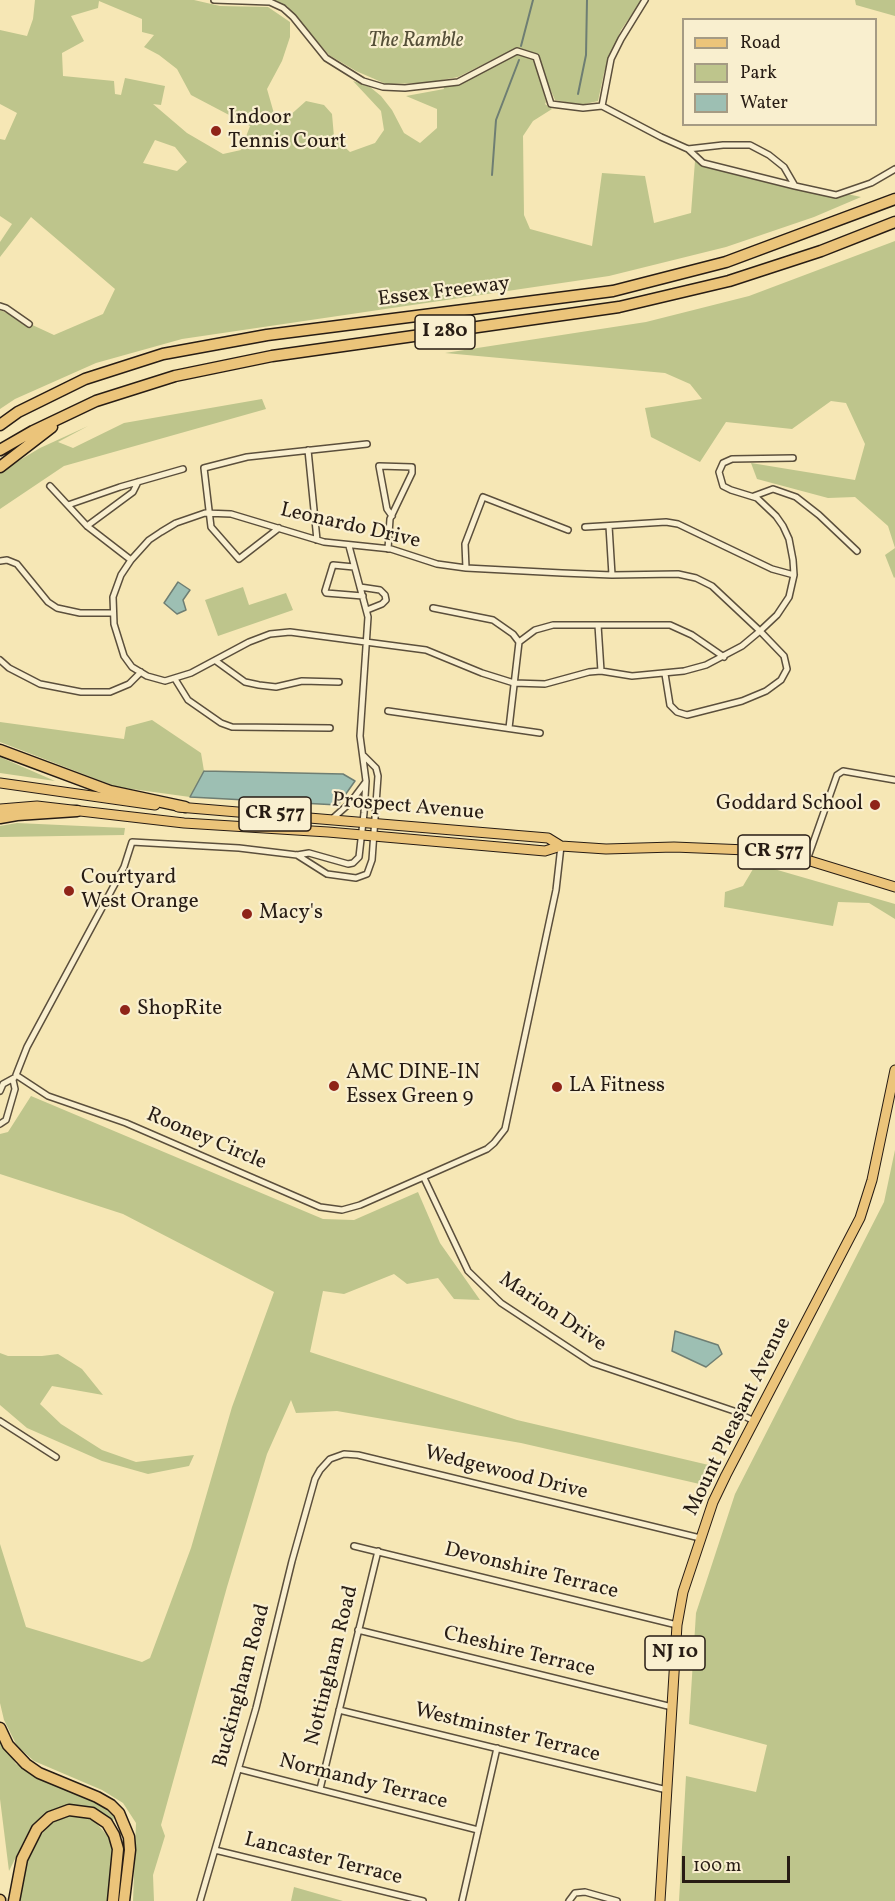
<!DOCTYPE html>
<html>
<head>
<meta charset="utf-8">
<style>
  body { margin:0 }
  #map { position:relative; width:895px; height:1901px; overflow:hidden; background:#f6e7b5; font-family:Vollkorn,serif }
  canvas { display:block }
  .legend { position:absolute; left:682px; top:18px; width:195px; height:108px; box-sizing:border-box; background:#f9efcf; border:2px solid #a59b84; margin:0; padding:8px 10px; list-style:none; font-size:18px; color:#271c14 }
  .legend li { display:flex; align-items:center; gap:12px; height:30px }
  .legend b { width:30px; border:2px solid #a59b84 }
  .scale { position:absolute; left:682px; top:1856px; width:108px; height:27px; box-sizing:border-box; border:3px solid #271c14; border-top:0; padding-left:8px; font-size:18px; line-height:21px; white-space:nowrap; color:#271c14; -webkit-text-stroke:4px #f9efcf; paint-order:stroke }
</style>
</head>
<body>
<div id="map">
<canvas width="895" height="1901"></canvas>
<ul class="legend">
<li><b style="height:8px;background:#ebc47a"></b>Road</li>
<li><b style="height:16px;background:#bec58c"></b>Park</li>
<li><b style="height:16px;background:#9dbfb3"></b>Water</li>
</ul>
<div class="scale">100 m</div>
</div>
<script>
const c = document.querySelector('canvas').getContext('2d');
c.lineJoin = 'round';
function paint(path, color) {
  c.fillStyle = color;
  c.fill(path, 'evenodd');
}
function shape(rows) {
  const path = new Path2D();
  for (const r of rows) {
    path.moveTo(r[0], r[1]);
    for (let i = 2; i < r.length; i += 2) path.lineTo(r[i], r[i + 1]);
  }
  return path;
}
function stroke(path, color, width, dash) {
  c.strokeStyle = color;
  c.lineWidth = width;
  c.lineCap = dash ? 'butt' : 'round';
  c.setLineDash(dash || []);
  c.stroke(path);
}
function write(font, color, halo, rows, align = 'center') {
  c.font = font + ' Vollkorn,serif';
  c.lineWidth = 4.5;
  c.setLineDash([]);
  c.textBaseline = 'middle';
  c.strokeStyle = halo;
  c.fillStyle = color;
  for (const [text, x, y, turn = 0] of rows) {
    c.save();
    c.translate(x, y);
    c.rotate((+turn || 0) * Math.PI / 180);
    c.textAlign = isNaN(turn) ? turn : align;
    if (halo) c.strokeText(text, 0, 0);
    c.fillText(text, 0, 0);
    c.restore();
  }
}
paint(shape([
  [35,0,194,0,220,6,268,7,290,22,290,37,282,61,267,89,275,117,287,118,306,101,324,105,332,114,334,137,350,152,375,143,384,130,381,111,353,81,370,87,381,96,392,110,404,133,420,143,437,128,437,109,406,96,444,89,443,85,458,83,516,54,534,58,546,102,545,104,552,109,533,121,523,136,524,215,530,229,592,246,602,173,645,176,654,223,691,213,695,161,861,197,814,217,726,247,609,276,182,339,96,363,15,399,0,409,0,310,54,335,103,314,115,289,31,217,0,257,0,242,12,224,0,216,0,139,5,140,17,113,0,104,0,30,27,36,33,19],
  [99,1,142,19,142,32,154,35,144,47,159,55,177,69,191,95,250,126,241,150,223,154,187,133,153,104,161,105,165,86,125,78,121,95,115,94,114,81,63,76,62,53,84,41,71,16,98,8],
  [155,140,175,147,187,162,177,171,143,163],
  [270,0,642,0,621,30,604,73,598,101,581,105,555,100,535,54,516,48,458,77,426,83,386,84,356,71,329,55,287,6],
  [855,0,895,0,895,16,856,5],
  [895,241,895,577,894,578,885,555,895,548,888,526,855,497,828,498,757,479,751,463,855,480,865,444,846,403,831,401,792,429,726,422,700,462,651,437,645,408,702,399,690,384,665,373,445,353,646,322,749,296],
  [262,399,266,409,64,466,0,509,0,472,40,448,88,426,58,442,73,448,124,423],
  [243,587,249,605,286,593,293,610,218,636,205,600],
  [152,720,201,753,204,771,190,797,117,787,0,742,0,722,124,739,126,727],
  [0,757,55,781,0,773],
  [17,823,125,828,124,835,0,837,0,826],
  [753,869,774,869,895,904,895,919,869,903,838,902,833,926,724,907,725,892,743,886],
  [31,1096,323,1219,354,1220,418,1192,440,1243,480,1300,454,1299,438,1278,407,1284,394,1274,344,1294,323,1291,310,1352,517,1420,713,1466,704,1485,521,1443,337,1411,296,1413,291,1400,267,1454,227,1587,161,1825,165,1836,153,1875,154,1901,133,1901,136,1823,123,1803,102,1790,34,1761,17,1746,4,1720,0,1703,0,1544,26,1627,142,1662,150,1658,191,1548,232,1407,274,1292,123,1214,0,1174,0,1134,8,1132],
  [895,1150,895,1901,679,1901,686,1776,756,1792,767,1745,689,1724,696,1613,735,1494,884,1202],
  [0,1353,8,1356,42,1356,58,1354,82,1369,103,1395,52,1386,40,1404,61,1424,102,1450,136,1462,194,1455,189,1466,148,1474,102,1461,27,1428,0,1405],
  [0,1738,16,1764,101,1805,114,1817,112,1825,94,1810,49,1814,30,1829,9,1871,0,1799],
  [76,1815,93,1819,111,1840,113,1859,109,1901,18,1901,30,1847,56,1818],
  [294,1887,343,1901,291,1901]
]), '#bec58c');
const water = shape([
  [178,582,190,590,183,600,186,610,177,614,164,603,178,582],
  [204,771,343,774,355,781,338,805,190,797,204,771],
  [675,1331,718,1345,722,1354,706,1367,672,1351,675,1331]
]);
paint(water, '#9dbfb3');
stroke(water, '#6e7e73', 1.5);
stroke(shape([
  [521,46,533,0],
  [578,94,586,55,587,0],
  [492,175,496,120,519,60]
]), '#6e7e73', 2);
const minor = shape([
  [214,0,270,2,283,8,293,17,326,58,363,81,383,87,405,88,458,82,517,51,536,57,551,104,583,108,602,106,661,137,688,149,723,145,750,145,769,155,784,167,795,186,836,195,871,183,895,169],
  [602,106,611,59,621,39,645,0],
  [688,149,703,163,795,186],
  [0,306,6,308,29,324],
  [308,450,317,540],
  [50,486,87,526,131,560],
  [754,496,773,489,796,497,819,515,857,551],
  [68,505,120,487,183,469],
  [87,526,133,492,138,482],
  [609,526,612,575],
  [585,527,666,522,678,524,772,569,794,575],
  [279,528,239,559,211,527,204,468,247,457,367,444],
  [349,546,368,617,360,736,366,781,364,813,359,857,353,863,348,864,309,853,297,855,239,848,132,842,124,867,27,1047,16,1075,48,1096,126,1123,320,1207,342,1210,360,1205,487,1149,494,1143,505,1129,556,890,561,846],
  [388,549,390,519,412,473,412,467,379,466,387,509,392,516],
  [0,561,7,560,17,564,48,602,57,608,80,613,113,613],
  [354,567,333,565,325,591,326,593,363,596],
  [466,568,465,544,483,497,568,530],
  [360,587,380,590,385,595,386,600,382,604,367,610],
  [433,608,493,620,513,634,519,642,509,728],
  [598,625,601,671],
  [519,642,535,630,553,625,670,625,692,635,724,657],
  [0,660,9,668,40,684,81,692,110,692,129,684,141,672],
  [216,661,245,682,259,685,276,687,302,681,339,682],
  [665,674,670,705,677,712,687,715,742,701,766,691,781,680,787,669,784,656,760,631,712,586,696,578,678,574,612,575,562,573,466,568,437,564,391,549,324,542,231,514,205,513,176,523,161,532,149,540,131,560,121,575,113,597,114,624,124,656,132,667,147,676,165,681,191,673,249,642,270,634,290,632,426,650,482,673,514,683,545,684,589,672,601,671,632,676,684,671,706,665,742,646,760,631,777,615,789,597,794,575,793,560,789,539,783,526,776,516,757,498,731,490,723,486,719,472,723,463,732,459,793,458],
  [175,679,188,700,221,723,232,727,330,728],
  [388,711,540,733],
  [332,819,350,803,365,783],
  [297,855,327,874,356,878,367,874,372,860,378,776,376,768,364,756],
  [807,860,837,775,843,771,895,780],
  [0,1091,3,1084,14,1078],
  [0,1124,6,1120,15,1089,13,1080],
  [424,1178,468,1271,501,1303,592,1363,734,1411,754,1421],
  [0,1421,56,1457],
  [354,1546,677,1625],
  [358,1630,672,1707],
  [339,1710,667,1790],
  [239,1769,478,1830],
  [320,1789,378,1551],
  [215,1850,423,1901],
  [200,1901,256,1708,292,1561,315,1479,320,1470,330,1459,344,1454,358,1455,700,1538],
  [462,1901,497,1748],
  [569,1901,575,1893,585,1892,617,1901]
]);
const primary = shape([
  [0,783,155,805],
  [178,807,548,838,561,846],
  [0,809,37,806,184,823,328,832,545,851,561,846,606,849,674,847,771,851,807,860,895,887],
  [660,1901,677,1625,683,1592,713,1502,726,1475,860,1218,872,1180,895,1070]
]);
const motorway = shape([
  [0,425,18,412,85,379,163,354,267,335,613,291,726,262,895,199],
  [0,450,33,431,96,401,175,376,272,356,619,307,729,281,821,251,895,222],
  [0,467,52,427],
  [0,750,110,791,185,807],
  [0,818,17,815,77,811],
  [0,1728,8,1745,26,1764,39,1773,97,1797,111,1805,119,1813,129,1837,130,1850,124,1901],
  [0,1900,0,1901],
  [14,1901,22,1859,37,1829,50,1817,69,1810,92,1813,107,1823,114,1835,118,1849,113,1901]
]);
stroke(minor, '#5b4f3c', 8);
stroke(primary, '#271c14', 11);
stroke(motorway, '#271c14', 13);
stroke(minor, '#f9efcf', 5);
stroke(primary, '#ebc47a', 9);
stroke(motorway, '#ebc47a', 10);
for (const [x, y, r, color] of [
  [216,131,6,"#8f2418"],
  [875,805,6,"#8f2418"],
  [69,891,6,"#8f2418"],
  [247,914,6,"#8f2418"],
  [125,1010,6,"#8f2418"],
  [334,1086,6,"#8f2418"],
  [557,1087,6,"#8f2418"]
]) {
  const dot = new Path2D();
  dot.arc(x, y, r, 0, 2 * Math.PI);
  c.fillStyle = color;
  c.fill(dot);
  stroke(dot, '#f9efcf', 2);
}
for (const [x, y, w] of [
  [445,332,60],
  [275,814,72],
  [774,852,72],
  [675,1653,60]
]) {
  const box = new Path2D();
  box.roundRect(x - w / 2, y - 17, w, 34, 4.5);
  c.fillStyle = '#f9efcf';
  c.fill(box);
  stroke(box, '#271c14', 1.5);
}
write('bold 20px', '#271c14', null, [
  ["I 280",445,332],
  ["CR 577",275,814],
  ["CR 577",774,852],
  ["NJ 10",675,1653]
]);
write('italic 21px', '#544f38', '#f9efcf', [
  ["The Ramble",416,42]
]);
write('21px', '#271c14', '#f9efcf', [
  ["Indoor",228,119],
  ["Tennis Court",228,143],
  ["Goddard School",863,805,"right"],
  ["Courtyard",81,879],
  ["West Orange",81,903],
  ["Macy's",259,914],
  ["ShopRite",137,1010],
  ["AMC DINE-IN",346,1074],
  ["Essex Green 9",346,1098],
  ["LA Fitness",569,1087]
], 'left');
write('21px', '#271c14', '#f9efcf', [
  ["Essex Freeway",444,293,-7],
  ["Leonardo Drive",350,527,13],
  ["Prospect Avenue",408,808,5],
  ["Rooney Circle",206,1140,23],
  ["Marion Drive",552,1313,34],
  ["Mount Pleasant Avenue",739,1417,-64],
  ["Wedgewood Drive",506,1474,14],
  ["Devonshire Terrace",531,1572,14],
  ["Cheshire Terrace",519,1653,14],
  ["Nottingham Road",333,1666,-76],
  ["Buckingham Road",243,1686,-75],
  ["Westminster Terrace",507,1734,14],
  ["Normandy Terrace",363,1783,14],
  ["Lancaster Terrace",323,1860,14]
]);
</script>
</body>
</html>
